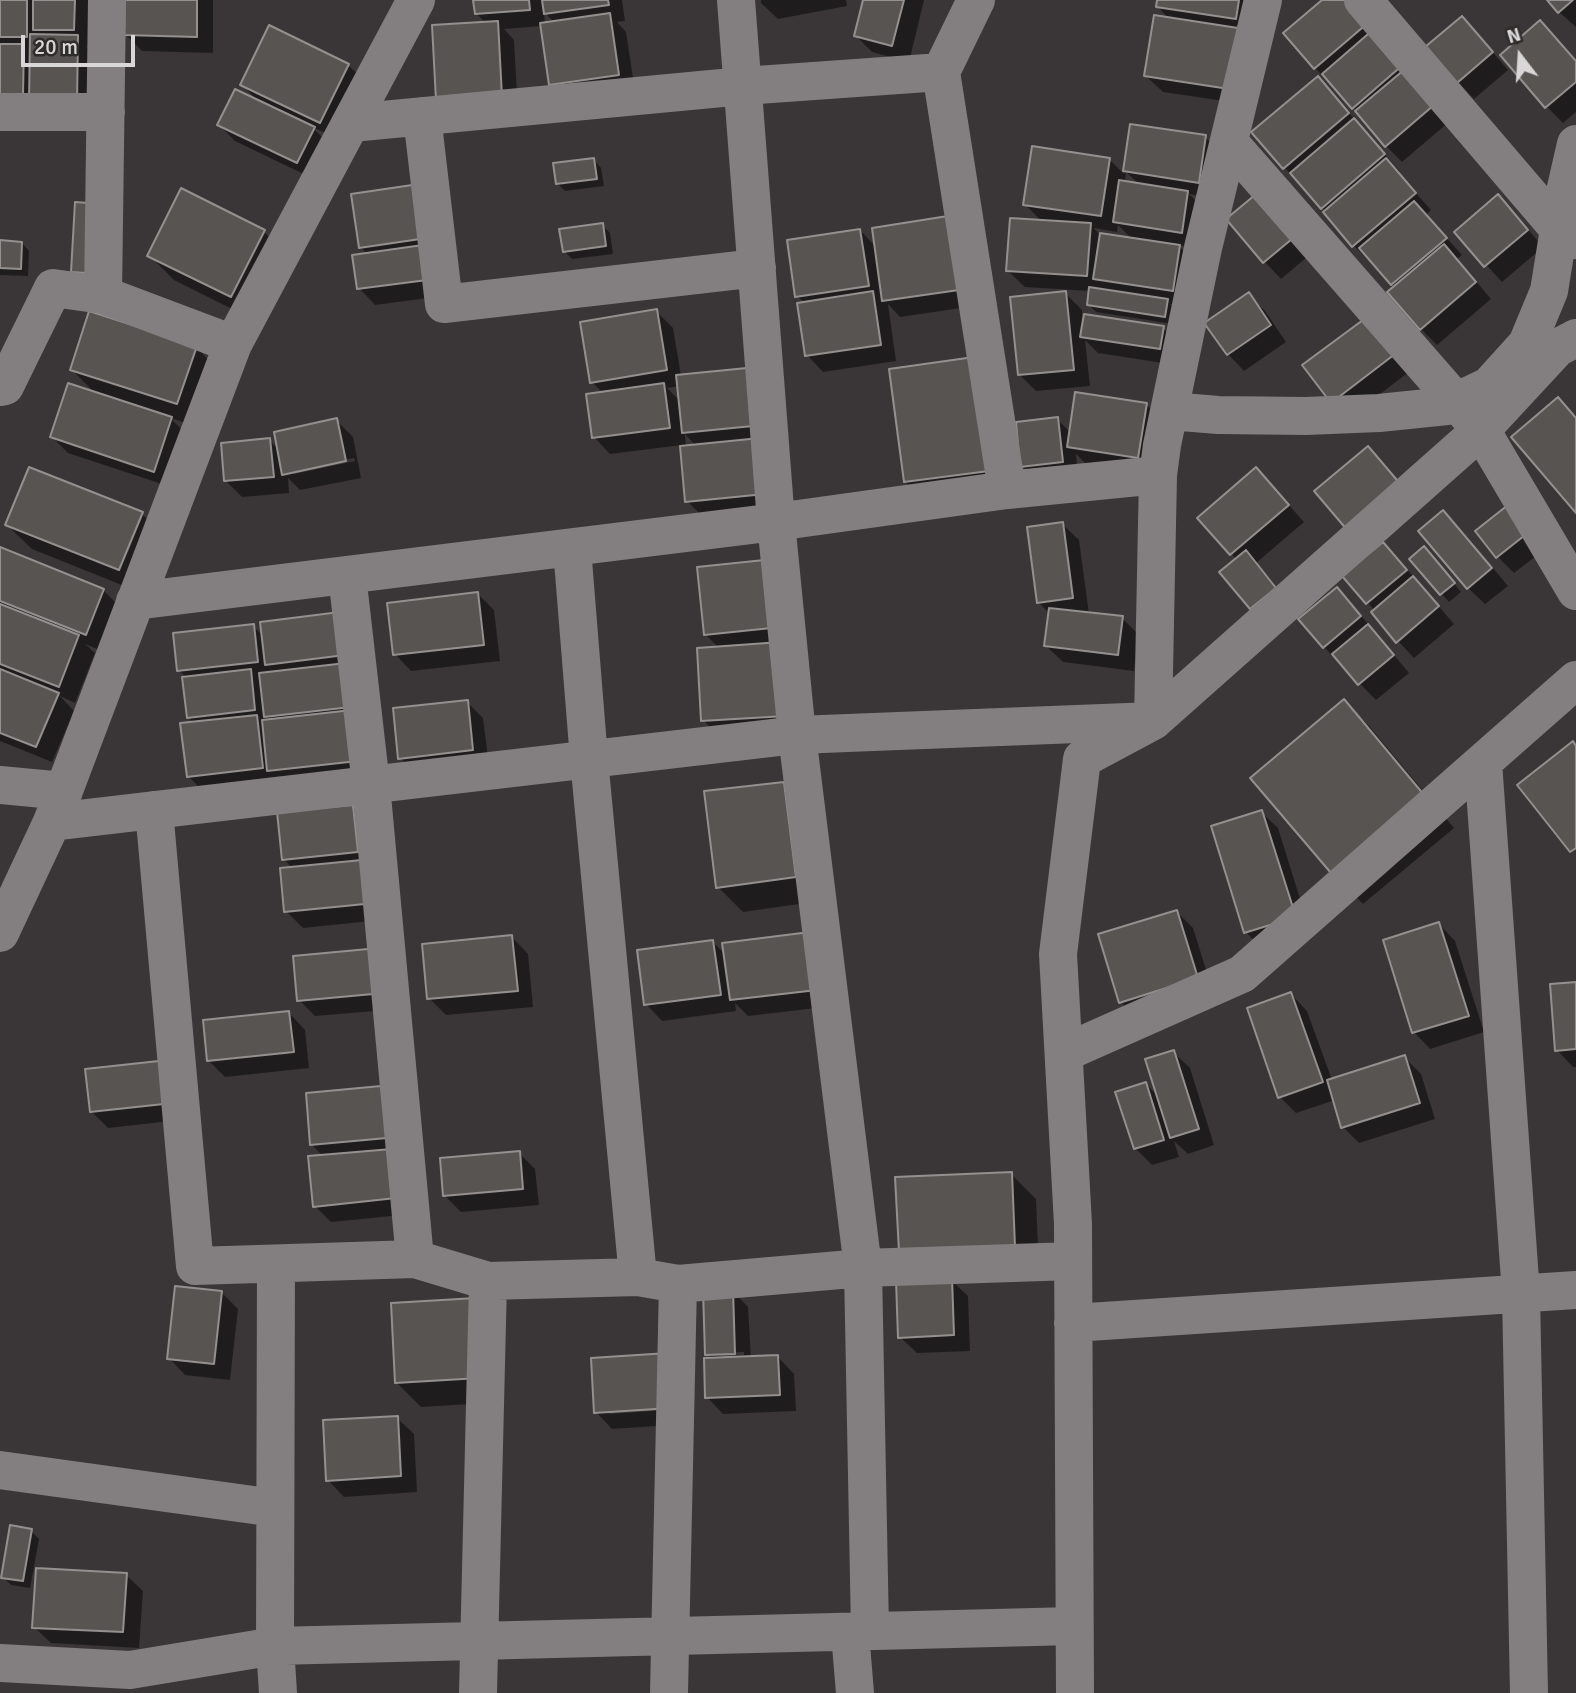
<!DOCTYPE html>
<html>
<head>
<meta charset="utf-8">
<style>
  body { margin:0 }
  #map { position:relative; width:1576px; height:1693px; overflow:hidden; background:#3a3637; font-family:Signika,sans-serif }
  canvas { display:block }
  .north { position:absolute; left:1485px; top:21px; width:70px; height:70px; -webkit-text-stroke:5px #2f2c2c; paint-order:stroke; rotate:343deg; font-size:19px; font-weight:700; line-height:28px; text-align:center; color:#d8d6d6 }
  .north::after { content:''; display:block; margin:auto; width:24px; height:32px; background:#d8d6d6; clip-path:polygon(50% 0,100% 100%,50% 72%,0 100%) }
  .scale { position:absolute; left:21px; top:35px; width:114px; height:32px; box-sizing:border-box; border:4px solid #d8d6d6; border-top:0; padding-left:9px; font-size:21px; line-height:24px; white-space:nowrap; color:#d8d6d6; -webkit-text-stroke:5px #2f2c2c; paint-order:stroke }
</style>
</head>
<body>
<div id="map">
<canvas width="1576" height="1693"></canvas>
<div class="north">N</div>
<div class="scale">20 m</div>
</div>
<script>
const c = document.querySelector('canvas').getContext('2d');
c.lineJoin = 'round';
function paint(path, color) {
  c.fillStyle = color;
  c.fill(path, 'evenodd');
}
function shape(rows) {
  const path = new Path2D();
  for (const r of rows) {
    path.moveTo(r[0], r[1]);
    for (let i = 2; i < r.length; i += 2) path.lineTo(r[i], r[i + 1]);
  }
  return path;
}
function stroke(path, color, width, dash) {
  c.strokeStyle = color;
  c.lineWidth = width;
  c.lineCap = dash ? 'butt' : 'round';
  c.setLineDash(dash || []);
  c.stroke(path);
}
paint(shape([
  [0,0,91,0,90,46,86,46,94,53,92,119,0,110],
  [127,0,213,0,213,53,142,51,126,35],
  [475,0,622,0,625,21,617,22,626,32,635,91,567,100,550,84,542,26,504,29,514,40,518,113,454,116,487,24,476,13],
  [544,12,555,23,545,24],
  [761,0,846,0,847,6,778,19,761,3],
  [865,0,924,0,909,62,872,52,856,36],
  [1159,0,1257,0,1245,104,1163,92,1146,76,1170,20,1158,7],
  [1325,0,1349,0,1456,116,1402,162,1386,146,1333,83,1331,84,1315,68],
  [1549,0,1576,0,1576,27,1559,12],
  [1540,22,1576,61,1576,112,1563,123,1547,107,1503,55],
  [1478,35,1508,70,1474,99,1458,82],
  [348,65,365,81,337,138,312,127,330,145,314,179,235,141,219,125,259,102,242,85],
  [1318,78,1370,137,1400,172,1398,173,1431,210,1426,215,1462,255,1457,259,1491,299,1437,345,1421,329,1396,288,1372,260,1370,262,1354,246,1326,212,1285,168,1253,132],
  [1131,126,1205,137,1222,154,1215,198,1189,194,1204,209,1198,248,1178,245,1196,263,1189,307,1170,304,1175,309,1173,324,1096,312,1088,304,1090,291,1025,287,1008,271,1042,222,1025,204,1109,159,1124,174],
  [1126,172,1140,185,1125,183],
  [1118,225,1133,240,1100,235,1094,228,1117,232],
  [594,160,601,168,604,186,565,191,557,183],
  [1260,193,1313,252,1281,279,1265,262,1228,219],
  [353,195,442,254,443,296,375,305,359,288,368,255,360,247],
  [1514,213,1543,247,1502,282,1456,232],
  [948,218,975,306,900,317,888,304,896,361,823,372,807,355,805,303,797,296,860,230,876,247],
  [602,225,610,233,613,254,572,259,564,251],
  [264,232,288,256,256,321,174,280,149,255],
  [0,242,22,243,29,251,28,276,0,275],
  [1065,293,1082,310,1082,316,1163,328,1179,344,1176,365,1098,353,1085,340,1090,386,1036,391,1019,374],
  [1248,295,1265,311,1286,342,1244,371,1228,354],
  [656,311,673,328,681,376,756,368,781,510,703,517,687,501,682,445,610,454,594,437,603,393,592,382],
  [679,386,680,401,667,388],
  [685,434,696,446,686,447],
  [1383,335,1410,371,1349,418,1333,402],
  [196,347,220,372,202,428,170,418,188,435,171,487,68,453,52,437,96,394,72,370],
  [891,370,1013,495,930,506,905,482],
  [1146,404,1163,421,1154,473,1085,463,1076,454,1078,478,1039,482,1022,466,1057,419,1071,433],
  [336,420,353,437,361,478,300,490,288,478,289,493,242,497,226,481,269,440,279,450],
  [354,458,355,461,294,474,294,470],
  [1272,486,1304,522,1256,563,1291,605,1267,625,1251,608,1221,572,1237,560,1200,518],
  [1513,503,1549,546,1514,573,1498,557],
  [1443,512,1460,529,1508,586,1485,604,1468,588,1421,531],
  [142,514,166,538,144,594,32,549,7,525],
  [1062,524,1079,540,1089,614,1122,618,1138,634,1134,671,1063,662,1046,646,1050,614,1038,602],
  [1383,544,1399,560,1454,624,1414,658,1398,641,1375,611,1345,576],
  [0,552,103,590,120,607,102,651,85,644,95,653,75,703,60,696,74,711,52,762,0,741],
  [1432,556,1461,592,1449,602,1412,559],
  [773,561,801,732,720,737,703,720,719,648,706,635],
  [1337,589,1353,606,1409,673,1376,700,1324,647],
  [478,594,494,610,500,661,411,671,395,654],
  [340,614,373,777,205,793,188,776,194,724,188,717,187,678,179,670,253,626,263,636],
  [467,702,483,718,489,766,417,774,400,758],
  [1344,702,1369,726,1454,828,1363,904,1338,879],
  [784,783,820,901,743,912,718,887],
  [353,807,369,823,381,920,303,928,286,911,293,869,284,859],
  [1261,812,1278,828,1311,934,1262,949,1246,932],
  [1177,912,1193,928,1214,995,1138,1019,1121,1002],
  [1439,924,1455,941,1484,1032,1430,1049,1414,1032],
  [809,934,833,1006,748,1016,735,1003,736,1011,662,1021,646,1004,713,942,726,955],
  [512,937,528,954,533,1007,446,1015,429,998],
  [379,950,399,1009,315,1016,299,1000],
  [1576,984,1576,1067,1573,1067,1557,1050],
  [1291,994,1307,1011,1332,1080,1404,1057,1421,1074,1435,1119,1359,1143,1343,1127,1335,1100,1296,1113,1280,1097],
  [289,1013,305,1030,309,1068,225,1077,208,1060],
  [1173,1052,1190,1068,1214,1145,1188,1154,1174,1141,1179,1157,1152,1165,1135,1148,1146,1084,1159,1097],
  [168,1062,188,1119,108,1128,91,1111],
  [381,1088,412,1214,331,1222,315,1206,324,1157,312,1145],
  [519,1153,535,1169,539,1205,461,1212,445,1196],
  [1011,1174,1036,1199,1039,1271,900,1251],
  [951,1280,968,1296,970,1351,917,1353,900,1337],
  [732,1290,748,1307,751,1358,778,1357,794,1374,796,1411,723,1414,707,1397,712,1360,707,1354],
  [744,1352,744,1355,721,1356,721,1353],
  [222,1293,238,1309,230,1380,185,1375,169,1358],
  [392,1304,504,1402,421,1407,396,1382],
  [667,1354,684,1371,686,1424,612,1429,596,1412,593,1359],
  [679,1406,680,1409,609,1414,609,1410],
  [397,1418,414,1434,417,1492,344,1497,328,1480],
  [31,1531,39,1539,30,1588,11,1585,3,1577],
  [126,1575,143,1591,139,1648,51,1643,34,1627]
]), '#0007');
const building = shape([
  [0,0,27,0,27,37,0,37,0,0],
  [33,0,75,0,74,30,33,30,33,0],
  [125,0,197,0,197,37,124,35,125,0],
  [473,0,529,0,530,10,475,14,473,0],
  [542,0,608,0,609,5,544,14,542,0],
  [863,0,904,0,892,46,854,36,863,0],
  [1157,0,1239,0,1236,19,1156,7,1157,0],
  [1322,0,1350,0,1369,22,1314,69,1283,33,1322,0],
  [1547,0,1573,0,1558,13,1547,0],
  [610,13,619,75,549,85,540,23,610,13],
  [1154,15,1238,28,1229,89,1144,76,1154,15],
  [1462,16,1493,52,1457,83,1425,47,1462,16],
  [1540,20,1576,61,1576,82,1545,108,1500,55,1540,20],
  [498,21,502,97,436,100,432,25,498,21],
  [269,25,349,64,320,123,240,85,269,25],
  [1375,28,1405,63,1352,109,1322,74,1375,28],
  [30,34,78,35,77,103,29,102,30,34],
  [0,44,24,44,23,95,0,95,0,44],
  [1411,64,1441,99,1385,147,1355,111,1411,64],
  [1318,76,1349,113,1283,169,1251,132,1318,76],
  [235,89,315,127,297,163,217,125,235,89],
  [1354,118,1385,154,1321,209,1290,173,1354,118],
  [1130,124,1206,135,1199,183,1123,171,1130,124],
  [1032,146,1110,158,1101,216,1023,205,1032,146],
  [594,158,597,179,556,184,553,163,594,158],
  [1386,158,1416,193,1352,247,1323,212,1386,158],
  [1119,180,1188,191,1182,233,1113,222,1119,180],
  [419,184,427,238,359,248,351,194,419,184],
  [181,188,265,230,231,297,147,256,181,188],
  [1261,190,1298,234,1263,263,1226,219,1261,190],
  [1498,194,1528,230,1484,267,1454,232,1498,194],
  [1414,201,1447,238,1391,285,1359,248,1414,201],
  [75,202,103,204,99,274,71,272,75,202],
  [948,216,959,290,882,301,872,228,948,216],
  [1010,218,1091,223,1087,276,1006,271,1010,218],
  [603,223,606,246,563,252,559,229,603,223],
  [860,229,869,286,795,297,787,240,860,229],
  [1100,233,1180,245,1173,291,1093,279,1100,233],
  [0,240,22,242,21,269,0,268,0,240],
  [1444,244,1476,282,1420,330,1387,292,1444,244],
  [423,245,427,280,357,289,352,255,423,245],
  [1089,287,1168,299,1165,317,1087,305,1089,287],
  [873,291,881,345,805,356,797,303,873,291],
  [1066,291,1074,370,1018,375,1010,297,1066,291],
  [1249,292,1271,325,1227,355,1204,323,1249,292],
  [657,309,667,370,590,383,580,322,657,309],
  [89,311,197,346,177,404,70,370,89,311],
  [1084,314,1164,326,1160,349,1080,337,1084,314],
  [1367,317,1395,354,1331,403,1302,365,1367,317],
  [974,357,989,471,904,482,889,369,974,357],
  [757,367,763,425,682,433,676,375,757,367],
  [68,383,172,417,154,472,50,437,68,383],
  [664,383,670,428,592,438,586,394,664,383],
  [1075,392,1147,403,1138,458,1067,447,1075,392],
  [1558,397,1576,418,1576,513,1511,437,1558,397],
  [1058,417,1063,462,1020,467,1016,422,1058,417],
  [337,418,346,461,282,475,274,432,337,418],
  [270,438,274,477,224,481,221,443,270,438],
  [760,438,765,494,685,502,680,446,760,438],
  [1368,446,1402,486,1348,531,1314,491,1368,446],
  [29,467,143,512,119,570,5,525,29,467],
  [1256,467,1289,505,1230,555,1197,518,1256,467],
  [1513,501,1534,528,1496,558,1475,531,1513,501],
  [1443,510,1492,568,1467,589,1418,531,1443,510],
  [1063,522,1073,598,1037,603,1027,527,1063,522],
  [1383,542,1407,570,1366,604,1342,576,1383,542],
  [1424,546,1455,583,1440,595,1409,559,1424,546],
  [0,547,104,589,86,635,0,601,0,547],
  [1246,550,1276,588,1250,609,1219,572,1246,550],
  [774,559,781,627,704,635,697,567,774,559],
  [1413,576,1439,606,1396,643,1371,612,1413,576],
  [1337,587,1361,616,1323,648,1298,619,1337,587],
  [478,592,484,645,393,655,387,603,478,592],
  [0,604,79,635,59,687,0,664,0,604],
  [1049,608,1123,616,1118,655,1044,646,1049,608],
  [340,612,345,655,265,665,260,622,340,612],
  [254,624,258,662,177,671,173,633,254,624],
  [1368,624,1394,655,1358,685,1332,654,1368,624],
  [781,642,786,716,701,721,697,648,781,642],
  [346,663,351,707,264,717,259,673,346,663],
  [0,669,59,693,36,747,0,733,0,669],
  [251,669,255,710,187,718,182,677,251,669],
  [1344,699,1430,802,1337,880,1250,778,1344,699],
  [468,700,473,750,398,759,393,708,468,700],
  [352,710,358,761,267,771,262,720,352,710],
  [257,715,263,768,187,777,180,723,257,715],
  [1573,741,1576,746,1576,848,1570,852,1517,785,1573,741],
  [784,782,796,877,716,888,704,791,784,782],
  [353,805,358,852,282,860,277,812,353,805],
  [1262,810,1296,917,1244,933,1211,826,1262,810],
  [362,860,365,904,284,912,280,868,362,860],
  [1177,910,1198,978,1119,1003,1098,934,1177,910],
  [1439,922,1469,1016,1412,1033,1383,940,1439,922],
  [810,932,817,990,730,1000,722,943,810,932],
  [512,935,518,991,427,999,422,944,512,935],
  [713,940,721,995,644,1005,637,950,713,940],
  [379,948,384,993,297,1001,293,956,379,948],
  [1576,982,1576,1049,1555,1051,1550,984,1576,982],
  [1291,992,1323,1082,1278,1098,1247,1008,1291,992],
  [289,1011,294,1052,207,1061,203,1020,289,1011],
  [1174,1050,1199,1129,1170,1138,1145,1059,1174,1050],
  [1405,1055,1420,1103,1341,1128,1327,1080,1405,1055],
  [168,1060,173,1103,90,1112,85,1069,168,1060],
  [1146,1082,1164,1140,1134,1149,1115,1092,1146,1082],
  [381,1086,387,1138,310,1145,306,1093,381,1086],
  [392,1149,396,1198,313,1207,308,1156,392,1149],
  [520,1151,523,1189,443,1196,440,1158,520,1151],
  [1012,1172,1015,1247,899,1252,895,1177,1012,1172],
  [952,1278,954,1335,898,1338,896,1280,952,1278],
  [175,1286,222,1291,214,1364,167,1359,175,1286],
  [733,1289,735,1354,705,1355,703,1290,733,1289],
  [476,1298,480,1378,395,1383,391,1303,476,1298],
  [668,1353,671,1408,594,1413,591,1358,668,1353],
  [778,1355,780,1395,705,1398,704,1358,778,1355],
  [398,1416,401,1476,326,1481,323,1420,398,1416],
  [10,1525,32,1529,23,1581,1,1578,10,1525],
  [36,1568,127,1573,123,1632,32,1628,36,1568]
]);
paint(building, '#585452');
stroke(building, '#94908f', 2);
stroke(shape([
  [107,0,103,295,233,344],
  [736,0,776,522,797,735,863,1268,870,1631],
  [1363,0,1569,241],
  [941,72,976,0],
  [0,112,106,112],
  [422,116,444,304,757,268],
  [351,123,743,86,941,72,1007,490],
  [1229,142,1481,430,1576,591],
  [0,387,5,386,53,288,103,295],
  [1170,411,1218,415,1306,416,1379,413,1447,406,1489,386,1527,344,1549,291,1565,192,1576,144],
  [572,548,589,759,638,1277],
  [347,575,371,785,415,1259,488,1281],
  [135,601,776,522,1007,490,1158,475],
  [1483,762,1521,1294,1529,1693],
  [0,785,64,791],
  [154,810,195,1266,415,1259],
  [52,822,797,735,1153,721,1481,430,1557,348,1576,338],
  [0,933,52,822,233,344,416,0],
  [1064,1053,1242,974,1576,680],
  [276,1264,275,1646,278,1693],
  [1073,1323,1576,1290],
  [0,1470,275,1508],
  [850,1633,855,1693],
  [0,1663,130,1670,275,1646,1074,1626],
  [478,1693,488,1281,638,1277,678,1284,863,1268,1073,1261],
  [669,1693,678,1284],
  [1075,1693,1073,1224,1058,954,1082,759,1153,721,1158,475,1162,445,1203,248,1263,0]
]), '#837f80', 38);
</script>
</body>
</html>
